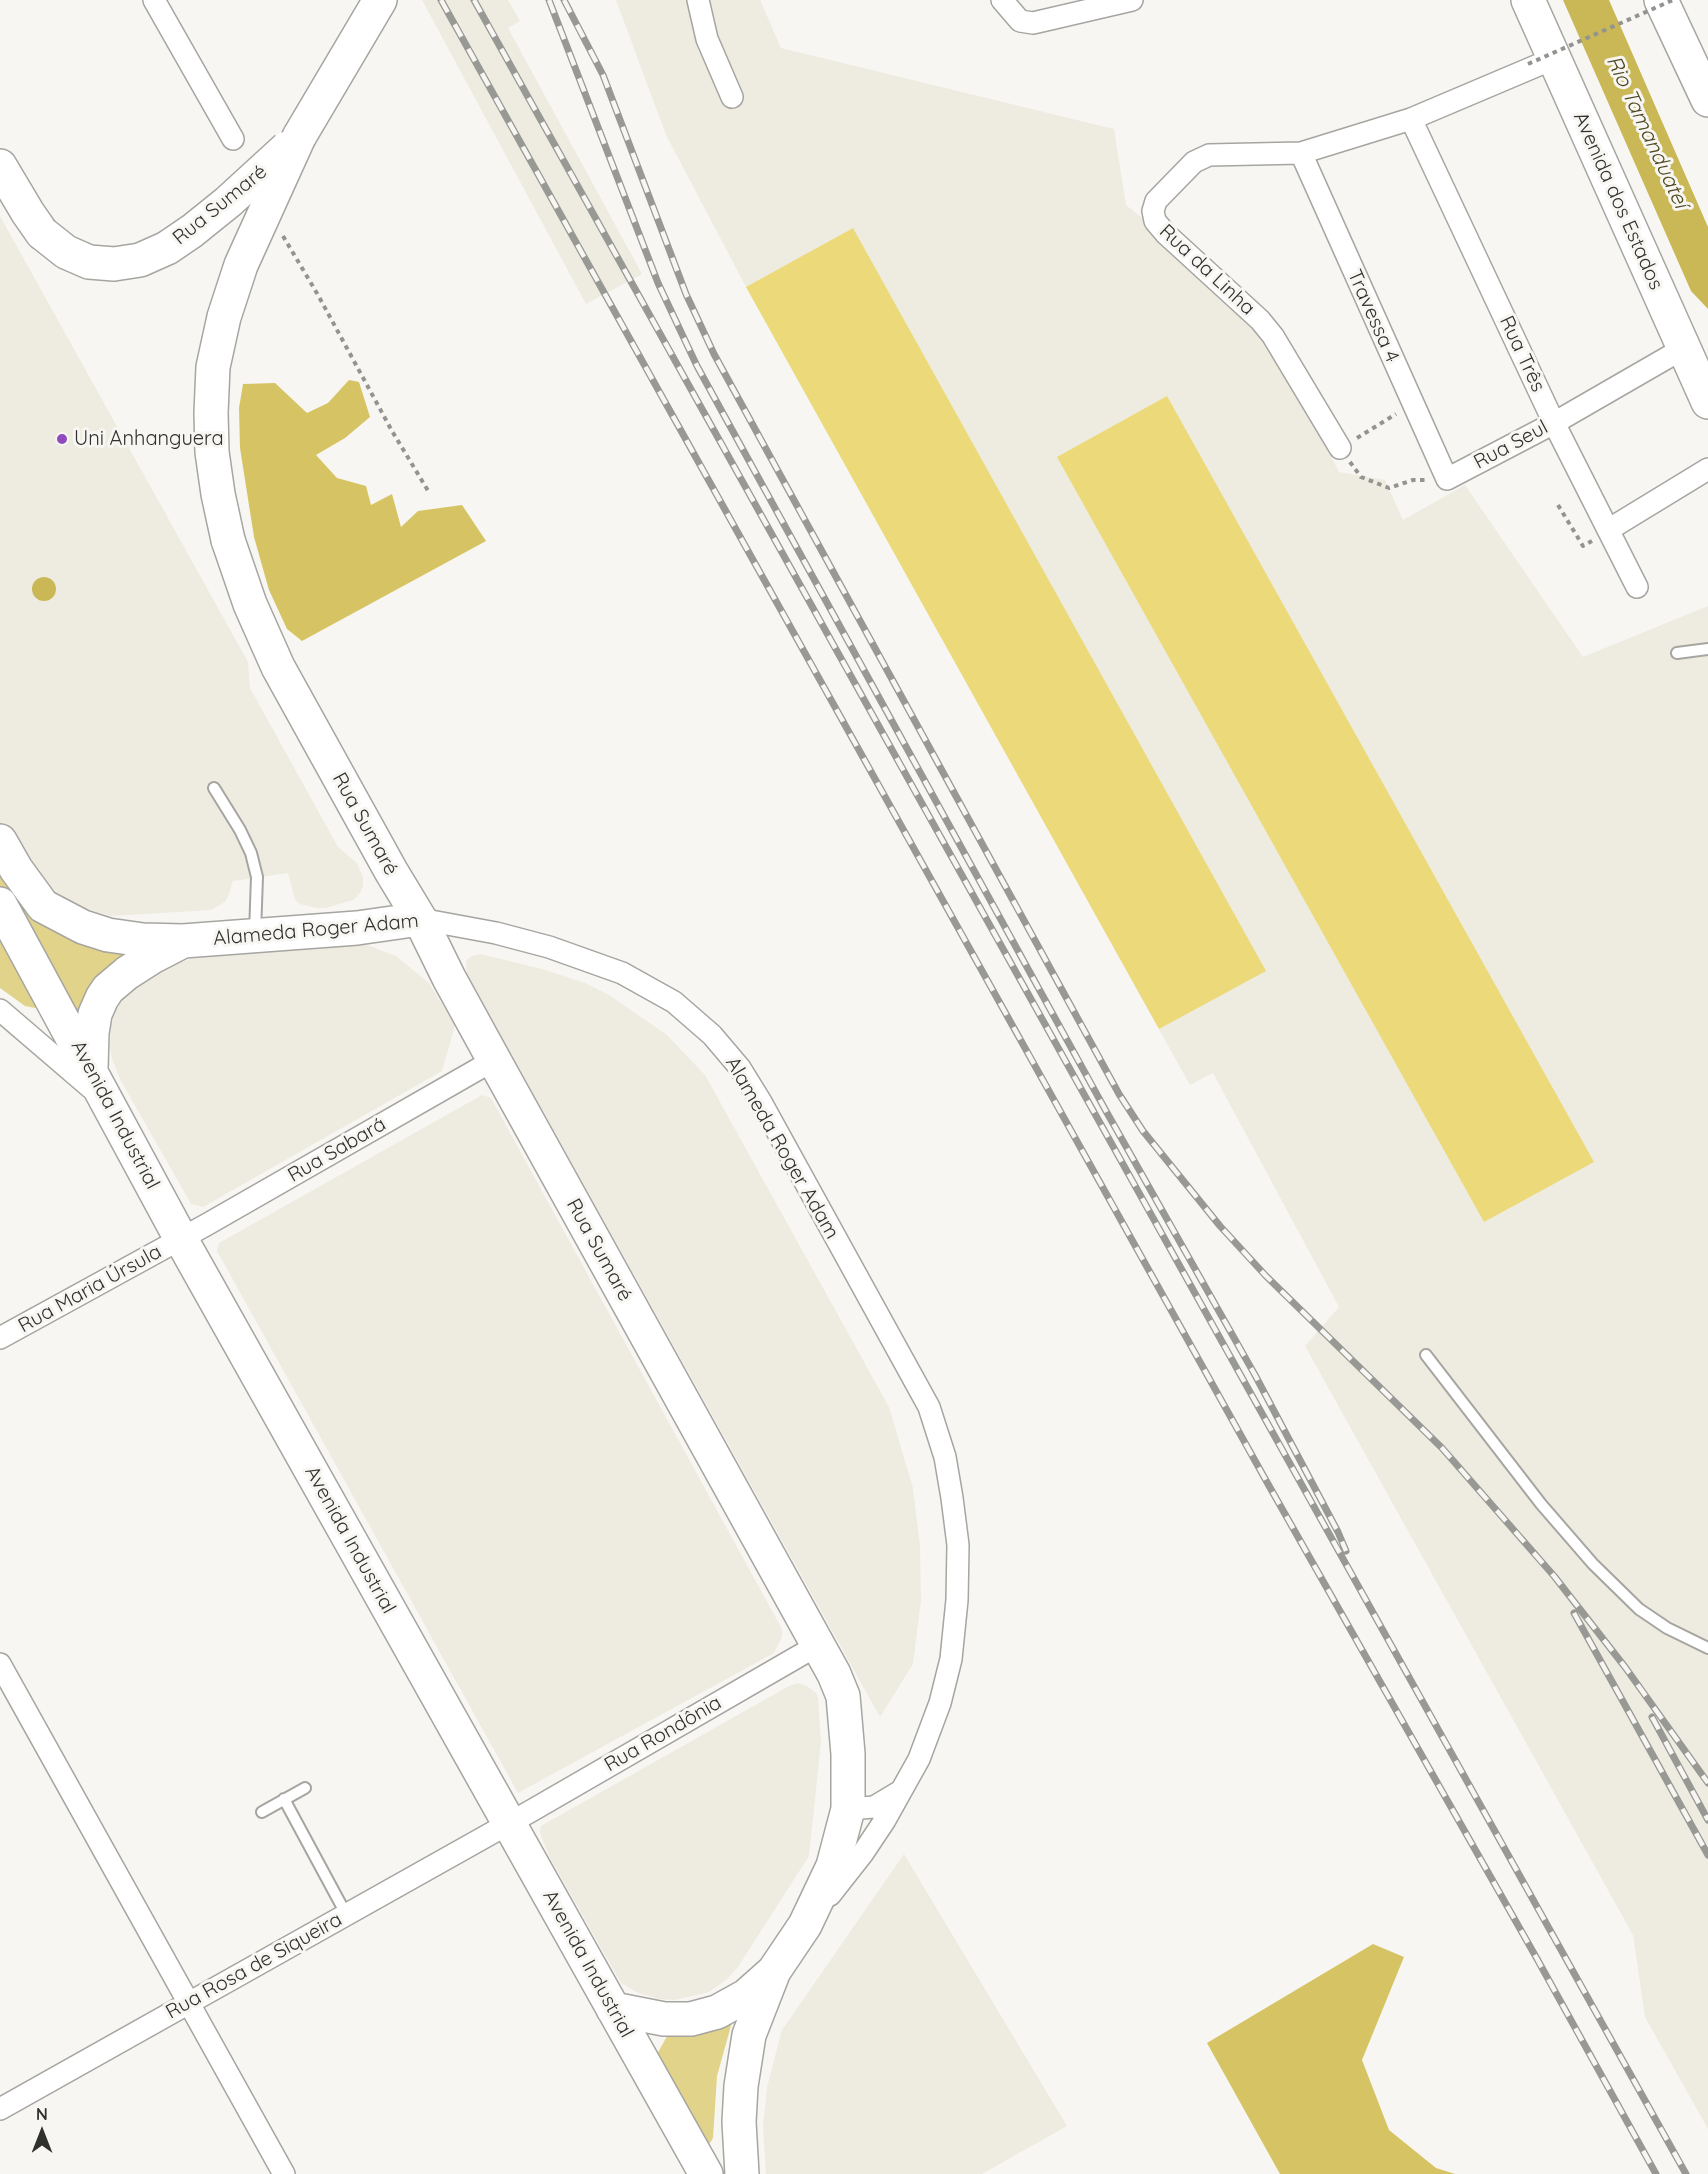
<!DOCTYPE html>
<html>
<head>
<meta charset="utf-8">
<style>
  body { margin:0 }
  #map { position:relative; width:1708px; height:2174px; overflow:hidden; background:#f7f6f2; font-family:Quicksand,sans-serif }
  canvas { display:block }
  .north { position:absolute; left:12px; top:2102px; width:60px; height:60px; -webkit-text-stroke:4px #f7f6f2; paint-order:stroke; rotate:0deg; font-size:16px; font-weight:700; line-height:24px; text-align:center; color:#30302e }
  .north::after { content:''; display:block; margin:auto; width:21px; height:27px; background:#30302e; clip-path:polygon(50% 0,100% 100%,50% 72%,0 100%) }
</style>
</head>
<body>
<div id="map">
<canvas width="1708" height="2174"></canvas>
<div class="north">N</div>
</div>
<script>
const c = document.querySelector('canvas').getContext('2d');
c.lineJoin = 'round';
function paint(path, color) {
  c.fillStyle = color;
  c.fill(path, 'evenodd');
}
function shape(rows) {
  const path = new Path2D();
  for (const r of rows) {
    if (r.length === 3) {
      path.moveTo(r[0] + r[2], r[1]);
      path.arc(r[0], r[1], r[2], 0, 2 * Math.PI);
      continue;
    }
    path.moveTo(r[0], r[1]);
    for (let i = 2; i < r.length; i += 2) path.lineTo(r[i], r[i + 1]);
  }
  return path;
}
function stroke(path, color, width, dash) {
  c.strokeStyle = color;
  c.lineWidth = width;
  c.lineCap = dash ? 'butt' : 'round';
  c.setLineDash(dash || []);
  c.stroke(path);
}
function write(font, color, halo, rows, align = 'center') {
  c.font = font + ' Quicksand,sans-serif';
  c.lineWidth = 6;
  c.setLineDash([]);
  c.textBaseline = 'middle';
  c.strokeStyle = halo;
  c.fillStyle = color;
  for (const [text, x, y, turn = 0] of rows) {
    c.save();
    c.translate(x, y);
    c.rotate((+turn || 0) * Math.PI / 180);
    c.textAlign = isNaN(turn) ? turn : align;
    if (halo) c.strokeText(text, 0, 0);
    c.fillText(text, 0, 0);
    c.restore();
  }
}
paint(shape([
  [422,0,508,0,520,21,508,28,642,274,586,304],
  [616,0,760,0,781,48,1114,129,1126,205,1252,305,1339,472,1385,480,1403,520,1465,485,1583,657,1708,606,1708,2129,1645,2017,1633,1935,1305,1346,1339,1307,1213,1073,1190,1085,746,287,666,135],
  [0,216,248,662,250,688,338,847,357,863,363,877,363,886,360,893,353,900,325,908,317,908,300,904,295,900,288,873,233,881,229,894,225,902,211,910,111,916,79,907,47,890,0,827],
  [354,944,367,945,396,956,429,983,455,1025,442,1071,203,1207,191,1204,121,1081,112,1059,110,1046,111,1026,114,1016,121,1001,140,982,171,966,190,959,212,955],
  [481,954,542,969,585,983,609,995,667,1035,705,1075,889,1407,913,1488,920,1546,921,1600,913,1664,880,1717,467,974,466,961,471,956],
  [482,1095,491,1098,782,1629,782,1637,774,1653,518,1793,217,1251,219,1243],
  [798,1683,807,1686,816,1693,818,1698,821,1742,809,1856,738,1967,726,1980,709,1992,675,2000,659,1999,638,1993,621,1983,550,1858,540,1833,541,1826,789,1686],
  [904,1854,1067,2126,982,2174,766,2174,763,2126,767,2087,782,2030]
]), '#eeece0');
paint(shape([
  [4,875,137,952,81,1010,73,1010,0,888,0,878],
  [0,932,37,1003,35,1008,25,1006,0,988],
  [732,2022,717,2076,713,2138,710,2143,705,2146,657,2054,670,2031]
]), '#e1d389');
paint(shape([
  [349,380,359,382,370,417,345,438,316,455,337,478,366,486,371,505,392,494,401,527,418,511,462,505,486,541,302,641,287,629,269,590,254,537,240,448,239,408,243,384,275,383,307,413,328,403],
  [1373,1944,1404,1957,1362,2060,1389,2130,1436,2168,1455,2174,1280,2174,1207,2043]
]), '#d6c464');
paint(shape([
  [1563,0,1609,0,1708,227,1708,309,1691,291],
  [44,589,12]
]), '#cab857');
paint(shape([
  [853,228,1266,971,1159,1029,746,287],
  [1167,396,1594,1162,1484,1222,1057,457]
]), '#ecda7a');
const lane = shape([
  [1677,653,1708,649],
  [214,788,240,830,251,853,257,877,255,933],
  [1426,1355,1541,1504,1593,1564,1639,1609,1667,1628,1708,1648],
  [284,1799,346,1914],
  [262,1812,305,1788]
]);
const street = shape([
  [154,0,233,139],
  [698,0,707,39,732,97],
  [1002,0,1020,21,1033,23,1132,0],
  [1411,119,1554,423,1637,587],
  [1301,153,1447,479,1554,423,1684,348],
  [1340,448,1273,336,1260,320,1166,234,1155,221,1153,211,1156,201,1194,162,1209,155,1301,153,1411,119,1555,58],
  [1608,530,1708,469],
  [420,919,496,933,549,947,622,973,674,1002,712,1035,740,1068,761,1102,929,1407,945,1457,952,1498,958,1545,957,1600,951,1659,940,1703,919,1759,885,1820,863,1853,830,1895],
  [0,1010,91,1088],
  [0,1338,206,1225,494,1060],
  [0,1664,284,2174],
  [848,1809,874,1807,899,1792],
  [0,2109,531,1811,818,1645]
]);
const primary = shape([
  [299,137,380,0],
  [0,166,28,213,42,233],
  [228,540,250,604,278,667,391,871,420,919,449,978,494,1060,834,1674,843,1696,848,1754,848,1809,833,1866,805,1925,774,1971,749,2035,741,2086,739,2122,742,2174],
  [0,841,16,869,43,906,83,927,108,935,143,940,183,941,357,928,420,919],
  [0,904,181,1239,706,2174],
  [91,1068,92,1033,95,1014,102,998,108,989,127,973,152,957,181,942],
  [613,2009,664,2019,691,2019,717,2012,746,1996,773,1972]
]);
const highway = shape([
  [1528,0,1708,402],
  [1661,0,1708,100]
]);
stroke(lane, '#a6a5a1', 14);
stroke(street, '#a6a5a1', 24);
stroke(primary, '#a6a5a1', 36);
stroke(highway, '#a6a5a1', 36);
stroke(shape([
  [283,236,318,295,392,431,430,494],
  [1357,438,1396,414],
  [1350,462,1361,477,1389,488,1413,480,1425,480],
  [1558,505,1583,546,1592,541]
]), '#939390', 4, [4.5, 4.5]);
stroke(lane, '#fff', 10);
stroke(street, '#fff', 21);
stroke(primary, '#fff', 33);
stroke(highway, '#fff', 33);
const rail = shape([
  [441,0,1268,1484,1536,1957,1656,2174],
  [474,0,1686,2174],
  [549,0,658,283,697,366,1106,1111,1255,1375,1338,1532,1346,1551],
  [564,0,603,75,686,294,714,354,1119,1094,1143,1131,1220,1226,1266,1276,1442,1448,1554,1576,1625,1667,1708,1783],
  [1574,1613,1708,1855],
  [1652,1717,1708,1820]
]);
stroke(rail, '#989894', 7);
stroke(rail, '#f7f6f2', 4.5, [14]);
const primaryBridge = shape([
  [42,233,66,252,89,262,114,264,140,260,167,248,192,231,228,202,287,148],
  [228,540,218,494,212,452,211,413,213,367,224,317,241,265,299,137]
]);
stroke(primaryBridge, '#a6a5a1', 36, []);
stroke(shape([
  [1528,64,1673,0]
]), '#939390', 4, [4.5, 4.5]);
stroke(primaryBridge, '#fff', 33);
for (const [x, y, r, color] of [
  [62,439,6,"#8f4abe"]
]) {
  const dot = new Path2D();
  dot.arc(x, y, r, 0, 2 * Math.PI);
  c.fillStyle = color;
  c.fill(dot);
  stroke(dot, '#f7f6f2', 2);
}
write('20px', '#30302e', '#f7f6f2', [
  ["Avenida dos Estados",1618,201,66],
  ["Rua Sumaré",220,205,-39],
  ["Rua da Linha",1207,270,43],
  ["Travessa 4",1373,316,66],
  ["Rua Três",1522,354,65],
  ["Rua Seul",1511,445,-28],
  ["Rua Sumaré",365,824,61],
  ["Alameda Roger Adam",316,930,-5],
  ["Avenida Industrial",115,1115,62],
  ["Alameda Roger Adam",782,1148,60],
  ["Rua Sabará",337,1150,-30],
  ["Rua Sumaré",599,1250,61],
  ["Rua Maria Úrsula",90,1289,-29],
  ["Avenida Industrial",350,1540,61],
  ["Rua Rondônia",663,1734,-30],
  ["Avenida Industrial",588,1964,61],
  ["Rua Rosa de Siqueira",254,1966,-29]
]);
write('20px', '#30302e', '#f7f6f2', [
  ["Uni Anhanguera",74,439]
], 'left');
write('italic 21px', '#4f471f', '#f7f6f2', [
  ["Rio Tamanduateí",1647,132,65]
]);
</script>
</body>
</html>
